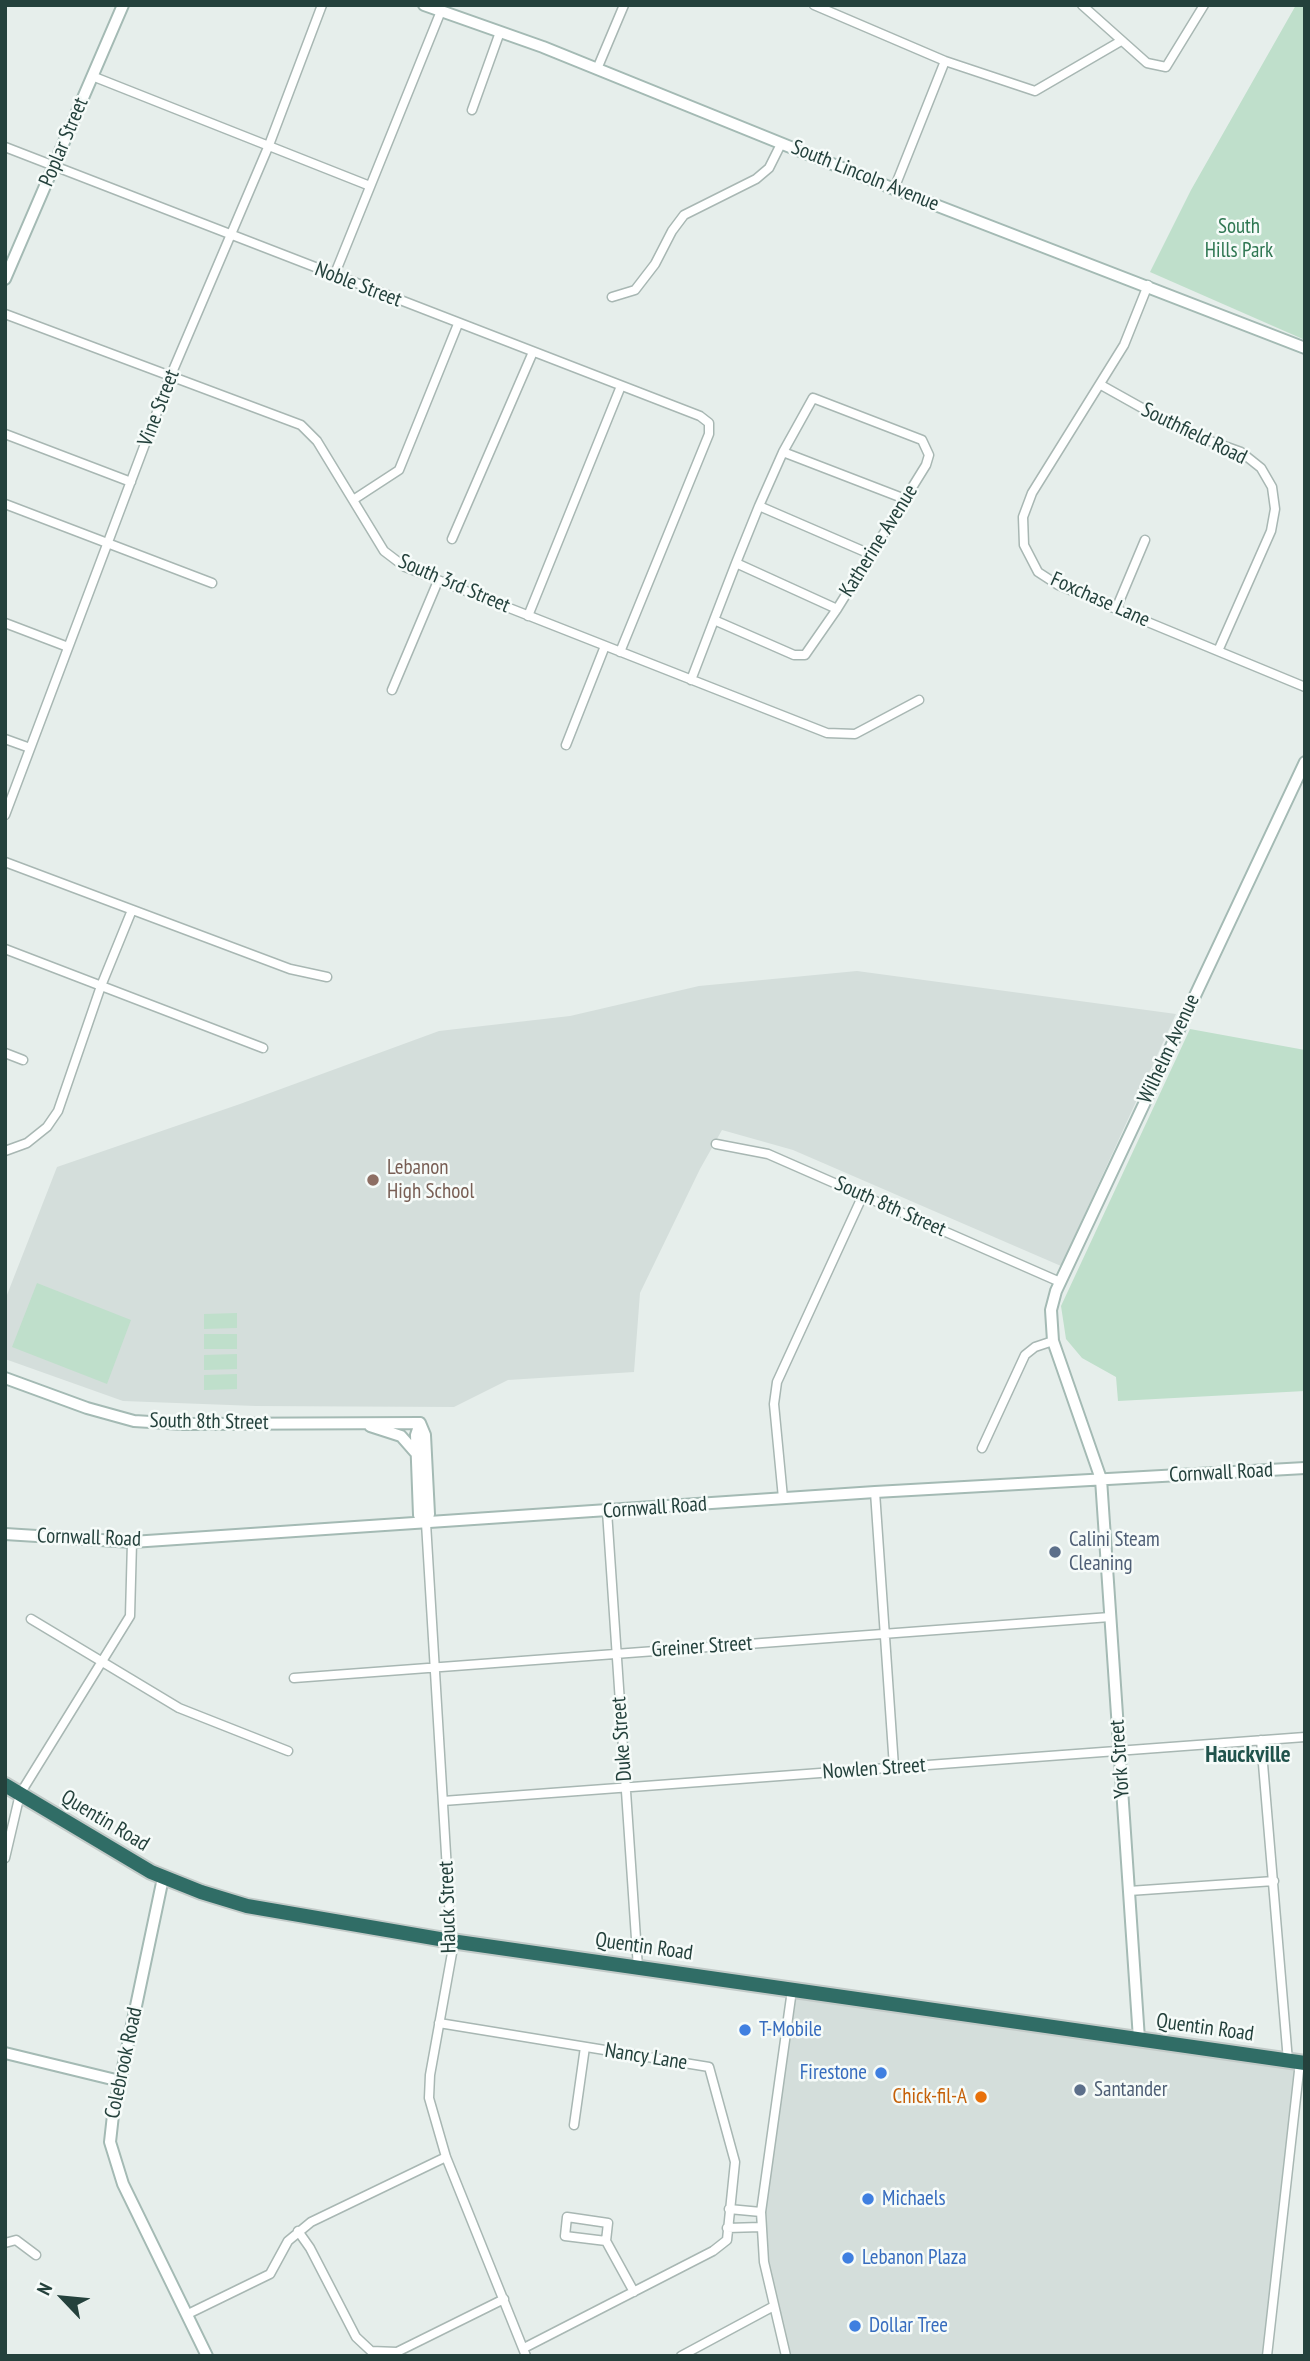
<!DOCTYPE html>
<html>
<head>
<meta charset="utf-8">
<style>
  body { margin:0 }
  #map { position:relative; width:1310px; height:2361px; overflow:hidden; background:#e6eeeb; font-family:"PT Sans Narrow",sans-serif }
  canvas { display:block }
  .frame { position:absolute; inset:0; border:7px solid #24413c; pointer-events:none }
  .north { position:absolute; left:28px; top:2263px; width:70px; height:70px; -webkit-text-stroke:5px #f6fbf9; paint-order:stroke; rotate:296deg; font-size:19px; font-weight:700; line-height:28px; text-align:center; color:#24413c }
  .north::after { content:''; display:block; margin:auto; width:24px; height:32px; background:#24413c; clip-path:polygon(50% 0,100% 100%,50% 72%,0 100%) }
</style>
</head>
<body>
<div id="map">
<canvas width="1310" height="2361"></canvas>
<div class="frame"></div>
<div class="north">N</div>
</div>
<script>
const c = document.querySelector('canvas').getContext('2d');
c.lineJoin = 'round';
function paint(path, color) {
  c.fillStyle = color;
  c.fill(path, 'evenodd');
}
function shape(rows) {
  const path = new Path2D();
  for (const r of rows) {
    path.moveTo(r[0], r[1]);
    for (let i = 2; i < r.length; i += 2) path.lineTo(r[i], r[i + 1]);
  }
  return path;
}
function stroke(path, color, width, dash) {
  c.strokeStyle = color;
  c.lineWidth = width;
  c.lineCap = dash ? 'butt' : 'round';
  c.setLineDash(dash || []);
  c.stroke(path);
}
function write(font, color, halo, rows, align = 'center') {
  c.font = font + ' "PT Sans Narrow",sans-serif';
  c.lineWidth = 5;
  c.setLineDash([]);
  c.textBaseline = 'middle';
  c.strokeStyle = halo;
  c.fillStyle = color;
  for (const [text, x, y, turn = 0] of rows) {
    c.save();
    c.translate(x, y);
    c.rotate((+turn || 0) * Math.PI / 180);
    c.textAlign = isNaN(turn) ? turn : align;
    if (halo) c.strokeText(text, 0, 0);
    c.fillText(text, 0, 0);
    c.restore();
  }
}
paint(shape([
  [857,971,1176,1014,1061,1266,793,1150,722,1130,700,1169,640,1293,634,1372,508,1380,454,1407,256,1406,123,1401,5,1359,5,1300,57,1167,240,1104,439,1031,570,1016,699,986],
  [792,1990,1300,2062,1267,2356,786,2356,761,2235]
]), '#d4dedb');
paint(shape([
  [1296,5,1305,5,1305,340,1150,272,1191,190],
  [1190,1029,1305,1050,1305,1391,1118,1401,1116,1377,1082,1358,1066,1339,1061,1306],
  [37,1283,131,1320,107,1384,12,1347],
  [237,1313,237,1328,204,1329,204,1314],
  [204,1334,237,1334,237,1349,204,1349],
  [237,1354,237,1369,204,1370,204,1355],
  [237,1374,237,1389,204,1390,204,1375]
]), '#bfdfcb');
const street = shape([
  [814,5,945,61,1035,91,1121,41],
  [1082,5,1147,63,1166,67,1204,5],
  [597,69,624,5],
  [92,76,370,186],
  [472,110,500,32],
  [5,147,700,416,709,423,709,434,620,652],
  [894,189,945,61],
  [334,276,441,11],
  [1148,285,1124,345,1032,493,1023,517,1024,545,1038,572,1058,585,1305,687],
  [612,297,635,290,655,264,672,231,684,215,756,179,769,168,781,144],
  [5,314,301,425,317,441,384,551,405,567,827,733,855,734,919,700],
  [1101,385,1185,432,1241,452,1261,468,1272,487,1275,509,1271,531,1218,651],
  [5,434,131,482],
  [783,452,905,499],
  [353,500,399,470,458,324],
  [5,504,212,583],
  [759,506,870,554],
  [452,539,533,352],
  [736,563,837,609],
  [1116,609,1145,540],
  [528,616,621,386],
  [5,623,68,647],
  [691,680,714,620,736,563,759,506,783,452,813,398,922,440,929,455,926,465,837,609,805,655,794,655,714,620],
  [392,690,438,581],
  [5,739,30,748],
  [566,745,605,646],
  [5,815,171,375,269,145,322,5],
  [5,862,290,969,327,977],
  [5,949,263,1048],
  [5,1053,23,1060],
  [716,1144,768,1154,1060,1282],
  [5,1151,27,1143,47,1127,58,1111,101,986,132,910],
  [982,1448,1025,1355,1035,1347,1053,1341],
  [875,1492,894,1767],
  [783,1498,774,1404,777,1382,863,1195],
  [607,1511,638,1968],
  [426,1523,452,1953,430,2075,429,2098,446,2157,526,2356],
  [31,1619,179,1708,288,1751],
  [294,1678,1110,1617],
  [1261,1740,1288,2061],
  [443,1801,1305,1737],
  [5,1858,20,1794,130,1616,132,1542],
  [1129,1891,1274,1881],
  [439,2023,709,2067,735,2162,727,2240,713,2251,524,2348],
  [574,2125,585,2047],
  [729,2209,761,2212],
  [727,2228,761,2227],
  [298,2231,310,2248,356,2337,371,2351,397,2352,504,2299],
  [606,2241,565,2236,567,2217,608,2223,606,2241,634,2292],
  [5,2243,16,2240,36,2255],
  [188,2314,270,2274,288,2241,311,2222,446,2157],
  [681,2356,774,2306],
  [786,2356,764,2262,761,2212,792,1990],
  [1267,2356,1300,2062]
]);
const secondary = shape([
  [424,5,543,47,894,189,1305,348],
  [5,279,123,5],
  [5,1378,87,1408,134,1421,183,1424,420,1423],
  [420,1423,416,1435,419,1515,426,1523],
  [420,1423,425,1435,429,1514,426,1523],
  [370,1426,401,1436,415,1452],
  [5,1534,132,1542,875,1492,1305,1468],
  [163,1878,113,2115,110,2142,123,2184,207,2356],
  [1139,2039,1101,1479,1053,1341,1051,1310,1056,1291,1305,762],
  [5,2053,120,2081]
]);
const highway = shape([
  [5,1785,151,1872,201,1892,247,1906,451,1941,1305,2063]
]);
stroke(street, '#a8b7b3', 11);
stroke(secondary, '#a4bab4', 14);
stroke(highway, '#c2cac8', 18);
stroke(street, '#fff', 8);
stroke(secondary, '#fff', 10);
stroke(highway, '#306d66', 14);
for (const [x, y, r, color] of [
  [373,1180,7,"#8d6e63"],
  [1055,1552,7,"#5c6f8a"],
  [745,2030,7,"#3f7fe0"],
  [881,2073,7,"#3f7fe0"],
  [1080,2090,7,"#5c6f8a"],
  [981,2097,7,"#e8710a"],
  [868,2199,7,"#3f7fe0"],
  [848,2258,7,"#3f7fe0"],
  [855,2326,7,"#3f7fe0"]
]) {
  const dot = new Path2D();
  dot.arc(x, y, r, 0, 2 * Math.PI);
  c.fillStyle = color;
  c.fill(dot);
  stroke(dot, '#f6fbf9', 2.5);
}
write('21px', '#24413c', '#f6fbf9', [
  ["Poplar Street",64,142,-67],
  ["South Lincoln Avenue",865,176,22],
  ["Noble Street",358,285,21],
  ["Vine Street",159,408,-69],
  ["Southfield Road",1194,434,26],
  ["Katherine Avenue",879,541,-58],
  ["South 3rd Street",454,584,23],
  ["Foxchase Lane",1100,600,24],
  ["Wilhelm Avenue",1169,1049,-65],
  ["South 8th Street",890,1207,24],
  ["South 8th Street",209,1422,1],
  ["Cornwall Road",1221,1473,-3],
  ["Cornwall Road",655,1508,-4],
  ["Cornwall Road",89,1538,2],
  ["Greiner Street",702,1647,-4],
  ["Duke Street",622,1739,-94],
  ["York Street",1120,1759,-94],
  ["Nowlen Street",874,1769,-4],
  ["Quentin Road",105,1821,31],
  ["Hauck Street",448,1907,-92],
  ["Quentin Road",644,1947,8],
  ["Quentin Road",1205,2028,8],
  ["Nancy Lane",646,2057,9],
  ["Colebrook Road",124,2063,-78]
]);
write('21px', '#2f7752', '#f6fbf9', [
  ["South",1239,227],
  ["Hills Park",1239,251]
]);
write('21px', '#785e54', '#f6fbf9', [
  ["Lebanon",387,1168],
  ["High School",387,1192]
], 'left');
write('21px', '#4e5e75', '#f6fbf9', [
  ["Calini Steam",1069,1540],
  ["Cleaning",1069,1564],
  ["Santander",1094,2090]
], 'left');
write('21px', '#366cbe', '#f6fbf9', [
  ["T-Mobile",759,2030],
  ["Firestone",867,2073,"right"],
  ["Michaels",882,2199],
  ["Lebanon Plaza",862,2258],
  ["Dollar Tree",869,2326]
], 'left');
write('21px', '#c56008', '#f6fbf9', [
  ["Chick-fil-A",967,2097]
], 'right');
write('bold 23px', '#20534c', '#f6fbf9', [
  ["Hauckville",1248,1755]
]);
</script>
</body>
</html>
